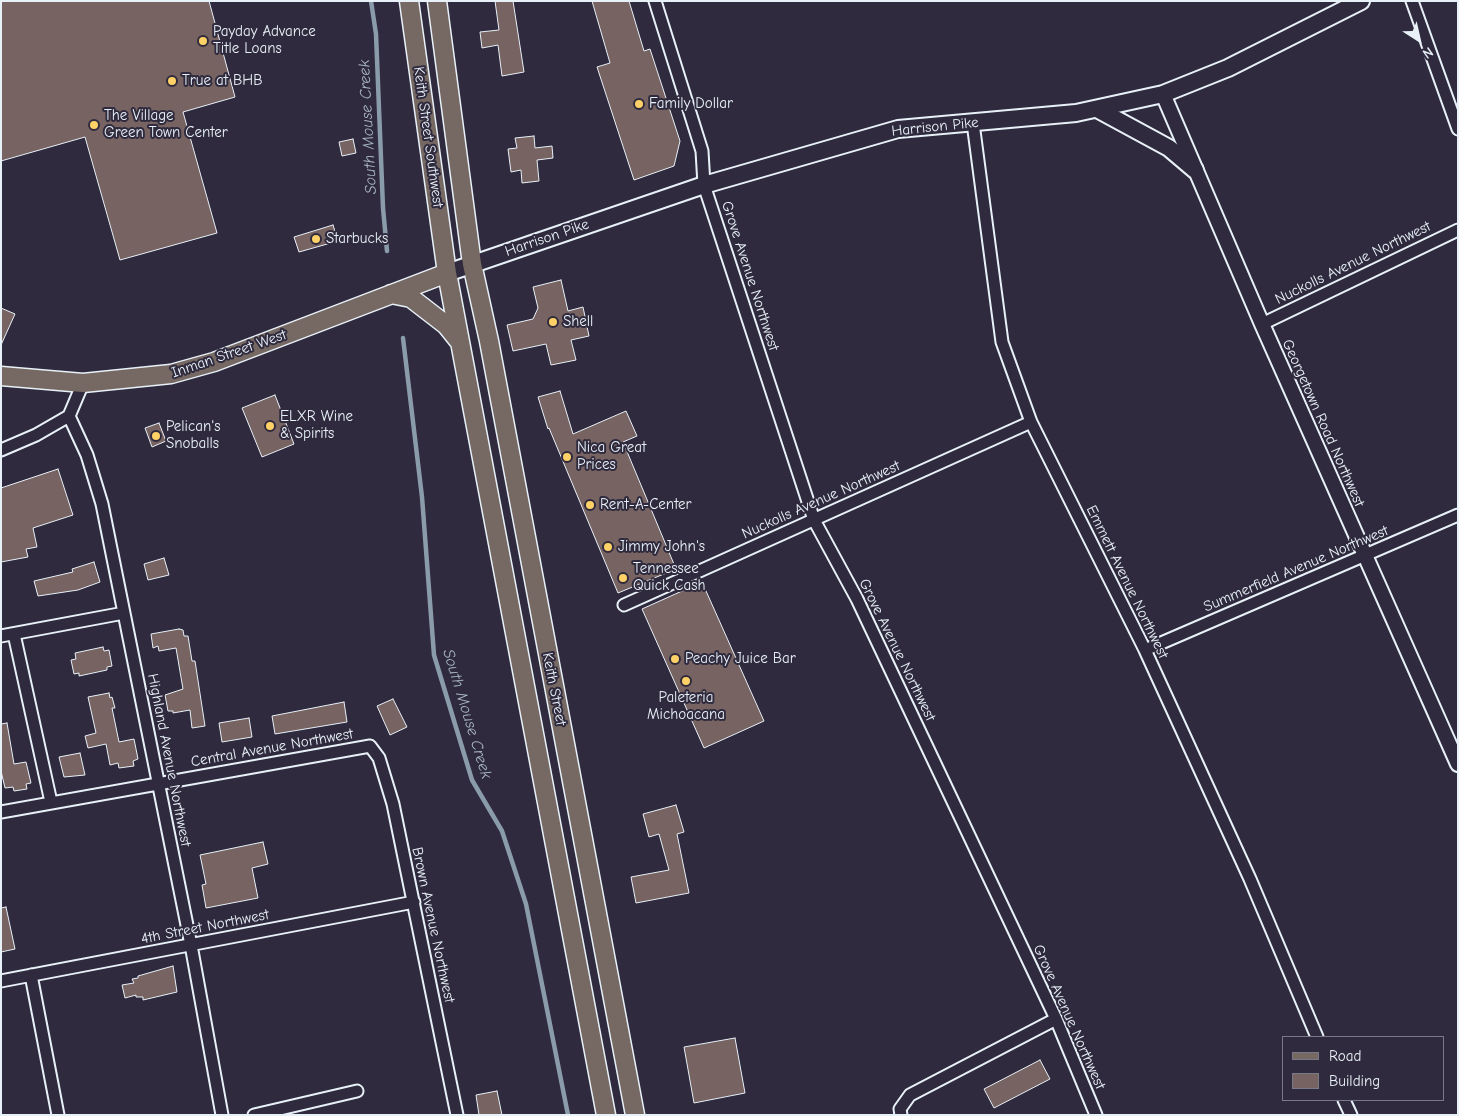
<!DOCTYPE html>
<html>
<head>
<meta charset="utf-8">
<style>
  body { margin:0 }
  #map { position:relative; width:1459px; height:1116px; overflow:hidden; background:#2f2a3d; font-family:"Comic Neue",sans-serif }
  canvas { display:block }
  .frame { position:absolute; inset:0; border:2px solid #e8f1f8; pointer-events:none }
  .legend { position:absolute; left:1282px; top:1036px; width:162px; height:65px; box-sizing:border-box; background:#2f2a3d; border:1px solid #797a88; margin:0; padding:6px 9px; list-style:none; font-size:15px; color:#e8f1f8 }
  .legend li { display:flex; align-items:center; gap:10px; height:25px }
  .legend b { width:25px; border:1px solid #797a88 }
  .north { position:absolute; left:1394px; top:15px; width:50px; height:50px; -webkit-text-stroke:4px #2f2a3d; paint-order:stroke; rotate:145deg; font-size:14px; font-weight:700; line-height:20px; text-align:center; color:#e8f1f8 }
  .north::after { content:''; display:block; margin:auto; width:18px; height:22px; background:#e8f1f8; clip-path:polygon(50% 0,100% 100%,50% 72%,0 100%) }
</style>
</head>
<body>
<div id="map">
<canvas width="1459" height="1116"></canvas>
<div class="frame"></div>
<ul class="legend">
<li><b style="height:6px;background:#766964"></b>Road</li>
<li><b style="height:14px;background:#766362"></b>Building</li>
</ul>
<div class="north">N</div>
</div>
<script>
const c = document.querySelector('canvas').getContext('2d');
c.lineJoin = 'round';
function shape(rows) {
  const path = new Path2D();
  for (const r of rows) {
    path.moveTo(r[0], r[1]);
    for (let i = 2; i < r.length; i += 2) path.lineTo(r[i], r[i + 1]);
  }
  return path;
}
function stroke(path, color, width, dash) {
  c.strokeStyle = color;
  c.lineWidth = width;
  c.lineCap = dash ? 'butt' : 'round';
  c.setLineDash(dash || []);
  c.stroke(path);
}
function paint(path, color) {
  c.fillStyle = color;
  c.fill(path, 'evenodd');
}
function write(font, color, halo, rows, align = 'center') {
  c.font = font + ' "Comic Neue",sans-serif';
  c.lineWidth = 4;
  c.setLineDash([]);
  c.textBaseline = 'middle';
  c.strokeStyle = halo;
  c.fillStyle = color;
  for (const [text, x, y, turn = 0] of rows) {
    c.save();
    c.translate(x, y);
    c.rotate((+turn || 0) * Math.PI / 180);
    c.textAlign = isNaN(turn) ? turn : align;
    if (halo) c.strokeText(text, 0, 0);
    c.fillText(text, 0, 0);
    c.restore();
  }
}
stroke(shape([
  [371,1,376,34,383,208,387,251],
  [403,338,422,497,434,655,472,780,502,831,526,904,568,1115]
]), '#8a9baa', 4.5);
const building = shape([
  [1,1,209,1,235,97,183,112,217,233,120,260,85,137,1,161,1,1],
  [495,1,513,1,524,72,502,76,498,45,482,48,480,32,499,30,495,1],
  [592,1,629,1,644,51,650,49,680,141,674,166,634,180,597,67,610,63,592,1],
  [534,136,535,148,552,146,553,158,537,160,539,181,522,183,521,170,511,172,508,149,517,148,515,138,534,136],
  [353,139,356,153,342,156,339,142,353,139],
  [333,225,338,241,299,252,294,237,333,225],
  [561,280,568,311,583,307,589,336,571,340,576,360,551,365,546,344,513,351,507,325,533,319,538,308,533,287,561,280],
  [1,308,15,314,1,345,1,308],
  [560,391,573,434,626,411,637,436,623,442,676,569,618,593,549,428,548,429,538,397,560,391],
  [275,395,294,444,262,457,242,408,275,395],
  [159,423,166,441,152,447,145,428,159,423],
  [58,469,73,515,33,528,37,547,26,549,28,557,1,562,1,488,58,469],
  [164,558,169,575,148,580,144,564,164,558],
  [94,562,100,582,78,590,38,596,34,581,73,572,72,569,94,562],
  [702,582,764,721,704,748,642,609,702,582],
  [179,629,183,630,184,636,188,636,192,661,195,661,205,726,192,728,190,710,173,713,173,711,168,711,165,695,183,689,176,648,159,651,158,646,153,648,151,634,179,629],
  [103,647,104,651,109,650,112,666,107,667,107,670,79,676,79,673,74,674,71,660,76,659,75,653,103,647],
  [109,693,110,698,112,697,115,708,112,708,119,742,134,739,138,759,133,761,134,766,119,768,118,763,110,765,106,744,88,748,85,736,96,733,88,697,109,693],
  [393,699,407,727,390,735,377,706,393,699],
  [344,702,347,722,275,734,272,716,344,702],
  [249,718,252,737,222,742,219,723,249,718],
  [7,723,14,764,26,762,31,783,26,784,27,789,14,791,13,787,5,788,1,771,1,724,7,723],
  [80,753,85,775,64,777,59,757,80,753],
  [676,805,684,832,677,834,689,893,636,903,631,877,669,870,659,834,649,837,643,814,676,805],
  [263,842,268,864,252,868,258,898,206,908,202,885,206,884,200,855,263,842],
  [6,907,15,949,1,952,1,908,6,907],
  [173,966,177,992,143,1000,143,997,136,997,136,995,125,998,122,985,134,983,132,979,138,978,138,976,173,966],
  [735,1038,745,1093,694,1103,684,1047,735,1038],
  [1040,1060,1050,1079,994,1108,984,1089,1040,1060],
  [497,1091,502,1115,479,1115,476,1095,497,1091]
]);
paint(building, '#766362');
stroke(building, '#e8f1f8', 1);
const minor = shape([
  [655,1,702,151,704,185,814,520,857,599,1056,1019,1096,1115],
  [1412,1,1458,129],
  [973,123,1002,342,1031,422,1145,650,1250,879,1317,1037],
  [1262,324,1458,230],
  [69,416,87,455,102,504,191,945,222,1115],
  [1,450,36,435,69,416,83,383],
  [624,605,1031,422],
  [14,634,51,802],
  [1,636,124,613],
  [1145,650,1458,515],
  [1,812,370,746,379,758,393,804,457,1115],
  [31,975,58,1115],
  [1,981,414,902],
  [1344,1100,1351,1115],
  [254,1115,357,1091],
  [901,1115,900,1109,910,1095,1056,1019]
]);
const tertiary = shape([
  [1163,94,1262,324,1458,764]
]);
const secondary = shape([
  [1097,109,1169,148,1195,170],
  [447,273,704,185,898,129,1076,113,1163,94,1228,68,1361,1]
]);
const primary = shape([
  [409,1,447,273,606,1115],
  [437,1,472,264,489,341,635,1115],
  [391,294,411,298,446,325,458,340],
  [1,376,83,383,171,374,214,362,447,273]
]);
stroke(minor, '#e8f1f8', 15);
stroke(tertiary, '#e8f1f8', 18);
stroke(secondary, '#e8f1f8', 20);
stroke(primary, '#e8f1f8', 21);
stroke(minor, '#2f2a3d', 11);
stroke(tertiary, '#2f2a3d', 14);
stroke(secondary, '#2f2a3d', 16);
stroke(primary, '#766964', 18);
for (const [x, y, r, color] of [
  [203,41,5,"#ffd166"],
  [172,81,5,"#ffd166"],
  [639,104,5,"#ffd166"],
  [94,125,5,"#ffd166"],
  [316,239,5,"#ffd166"],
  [553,322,5,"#ffd166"],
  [270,426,5,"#ffd166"],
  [156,436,5,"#ffd166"],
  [567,457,5,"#ffd166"],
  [590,505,5,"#ffd166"],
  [608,547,5,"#ffd166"],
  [623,578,5,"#ffd166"],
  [675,659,5,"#ffd166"],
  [686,681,5,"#ffd166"]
]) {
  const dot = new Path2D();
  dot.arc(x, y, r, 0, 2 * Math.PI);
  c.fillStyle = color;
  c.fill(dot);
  stroke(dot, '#2f2a3d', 2);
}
write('15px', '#e8f1f8', '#2f2a3d', [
  ["Payday Advance",213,32],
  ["Title Loans",213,49],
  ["True at BHB",182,81],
  ["Family Dollar",649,104],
  ["The Village",104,116],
  ["Green Town Center",104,133],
  ["Starbucks",326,239],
  ["Shell",563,322],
  ["ELXR Wine",280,417],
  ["& Spirits",280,434],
  ["Pelican's",166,427],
  ["Snoballs",166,444],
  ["Nica Great",577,448],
  ["Prices",577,465],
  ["Rent-A-Center",600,505],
  ["Jimmy John's",618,547],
  ["Tennessee",633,569],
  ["Quick Cash",633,586],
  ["Peachy Juice Bar",685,659],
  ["Paleteria",686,698,"center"],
  ["Michoacana",686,715,"center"]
], 'left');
write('15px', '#e8f1f8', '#2f2a3d', [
  ["Harrison Pike",935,127,-6],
  ["Keith Street Southwest",428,137,82],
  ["Harrison Pike",547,238,-19],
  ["Nuckolls Avenue Northwest",1353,263,-26],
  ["Grove Avenue Northwest",750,276,72],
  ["Inman Street West",229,354,-19],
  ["Georgetown Road Northwest",1323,423,66],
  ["Nuckolls Avenue Northwest",821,500,-24],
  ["Summerfield Avenue Northwest",1296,569,-23],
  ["Emmett Avenue Northwest",1127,582,64],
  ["Grove Avenue Northwest",897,650,64],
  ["Keith Street",554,689,79],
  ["Central Avenue Northwest",272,748,-10],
  ["Highland Avenue Northwest",169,760,79],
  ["Brown Avenue Northwest",433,925,78],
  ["4th Street Northwest",205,927,-11],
  ["Grove Avenue Northwest",1069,1017,66]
]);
write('italic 16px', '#a9b8c4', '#2f2a3d', [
  ["South Mouse Creek",368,127,-93],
  ["South Mouse Creek",467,714,73]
]);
</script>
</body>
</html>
